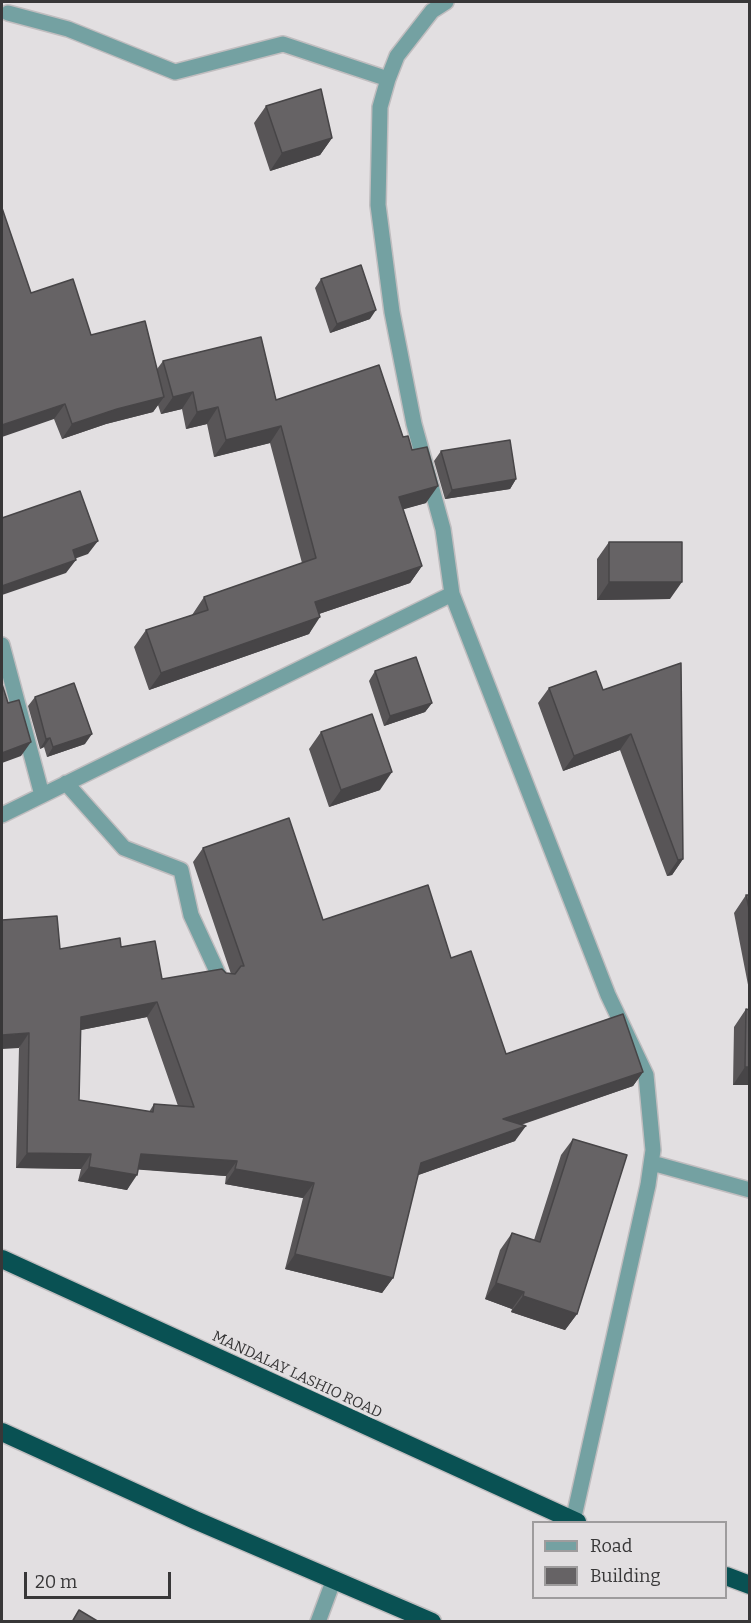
<!DOCTYPE html>
<html>
<head>
<meta charset="utf-8">
<style>
  body { margin:0 }
  #map { position:relative; width:751px; height:1623px; overflow:hidden; background:#e2dfe1; font-family:Bitter,serif }
  canvas { display:block }
  .frame { position:absolute; inset:0; border:3px solid #383738; pointer-events:none }
  .legend { position:absolute; left:532px; top:1521px; width:195px; height:78px; box-sizing:border-box; background:#e2dfe1; border:2px solid #9e9c9d; margin:0; padding:8px 10px; list-style:none; font-size:18px; color:#383738 }
  .legend li { display:flex; align-items:center; gap:12px; height:30px }
  .legend b { width:30px; border:2px solid #9e9c9d }
  .scale { position:absolute; left:24px; top:1572px; width:147px; height:27px; box-sizing:border-box; border:3px solid #383738; border-top:0; padding-left:8px; font-size:18px; line-height:21px; white-space:nowrap; color:#383738; -webkit-text-stroke:4px #e2dfe1; paint-order:stroke }
</style>
</head>
<body>
<div id="map">
<canvas width="751" height="1623"></canvas>
<div class="frame"></div>
<ul class="legend">
<li><b style="height:8px;background:#74a1a2"></b>Road</li>
<li><b style="height:16px;background:#666365"></b>Building</li>
</ul>
<div class="scale">20 m</div>
</div>
<script>
const c = document.querySelector('canvas').getContext('2d');
c.lineJoin = 'round';
function shape(rows) {
  const path = new Path2D();
  for (const r of rows) {
    path.moveTo(r[0], r[1]);
    for (let i = 2; i < r.length; i += 2) path.lineTo(r[i], r[i + 1]);
  }
  return path;
}
function stroke(path, color, width, dash) {
  c.strokeStyle = color;
  c.lineWidth = width;
  c.lineCap = dash ? 'butt' : 'round';
  c.setLineDash(dash || []);
  c.stroke(path);
}
function paint(path, color) {
  c.fillStyle = color;
  c.fill(path, 'evenodd');
}
function write(font, color, halo, rows, align = 'center') {
  c.font = font + ' Bitter,serif';
  c.lineWidth = 6;
  c.setLineDash([]);
  c.textBaseline = 'middle';
  c.strokeStyle = halo;
  c.fillStyle = color;
  for (const [text, x, y, turn = 0] of rows) {
    c.save();
    c.translate(x, y);
    c.rotate((+turn || 0) * Math.PI / 180);
    c.textAlign = isNaN(turn) ? turn : align;
    if (halo) c.strokeText(text, 0, 0);
    c.fillText(text, 0, 0);
    c.restore();
  }
}
const minor = shape([
  [446,2,432,11,397,56,388,79,380,107,378,205,392,312,414,424,443,529,452,594,608,995,646,1075,653,1150,648,1185,573,1521],
  [8,13,68,29,175,72,283,44,388,79],
  [2,645,42,795],
  [66,783,124,848,181,870,191,915,221,980],
  [2,815,452,594],
  [652,1163,750,1190],
  [318,1622,334,1579]
]);
const highway = shape([
  [2,1259,577,1522],
  [2,1432,195,1520,432,1622],
  [726,1576,750,1585]
]);
stroke(minor, '#c0bdbf', 18);
stroke(highway, '#c0bdbf', 21);
stroke(minor, '#74a1a2', 15);
stroke(highway, '#095153', 18);
paint(shape([
  [266,106,332,138,320,155,270,171,254,123],
  [321,279,370,319,330,333,315,288],
  [31,293,91,335,157,369,163,361,276,400,426,503,403,509,422,566,410,583,319,614,309,634,149,690,134,647,146,630,192,615,204,597,302,563,270,443,214,457,207,424,186,429,182,409,161,414,158,405,153,412,106,424,62,439,54,419],
  [441,451,516,479,510,489,445,499,434,461],
  [609,542,670,599,597,600,597,559],
  [681,663,683,859,672,875,667,876,620,750,563,771,538,703,549,688,603,690],
  [375,671,432,703,425,712,384,726,369,681],
  [35,697,85,744,47,757,44,747,40,749,28,706],
  [321,732,380,790,329,807,309,749],
  [203,848,323,920,451,958,506,1054,643,1072,633,1086,521,1125,515,1141,418,1175,393,1278,382,1293,285,1269,303,1198,225,1184,226,1176,138,1169,127,1190,78,1181,81,1169,16,1168,19,1048,60,949,121,947,162,979,226,973,231,974,193,862],
  [147,1017,178,1106,154,1104,149,1112,79,1100,81,1030],
  [746,895,750,895,750,995,734,913],
  [746,1009,750,1085,733,1085,734,1027],
  [573,1139,577,1314,565,1330,511,1312,512,1309,485,1299,500,1250,512,1233,534,1240,561,1155]
]), '#585557');
paint(shape([
  [332,138,320,155,270,171,282,153],
  [376,310,370,319,330,333,337,324],
  [193,392,182,409,161,414,173,397],
  [164,397,153,412,106,424,62,439,72,424,117,409],
  [65,404,54,419,2,437,2,425],
  [218,407,207,424,186,429,197,412],
  [281,426,270,443,214,457,226,440],
  [516,479,510,489,445,499,452,490],
  [438,486,426,503,387,514,399,497],
  [98,541,88,554,63,563,73,550],
  [76,560,66,573,2,595,2,586],
  [422,566,410,583,304,619,315,602],
  [609,582,682,582,670,599,597,600],
  [320,617,309,634,149,690,161,673],
  [432,703,425,712,384,726,390,716],
  [92,734,85,744,47,757,53,747],
  [631,734,620,750,563,771,574,756],
  [50,738,44,747,40,749,46,739],
  [31,742,21,756,2,763,2,753],
  [392,772,380,790,329,807,341,790],
  [683,859,672,875,667,876,678,860],
  [157,1002,147,1017,71,1032,81,1017],
  [29,1033,19,1048,2,1049,2,1035],
  [745,1067,750,1067,750,1085,733,1085],
  [643,1072,633,1086,493,1134,503,1119],
  [526,1126,515,1141,410,1178,421,1163],
  [27,1153,91,1154,81,1169,16,1168],
  [141,1154,237,1161,226,1176,130,1169],
  [89,1167,137,1175,127,1190,78,1181],
  [235,1169,314,1183,303,1198,225,1184],
  [295,1254,393,1278,382,1293,285,1269],
  [496,1283,524,1292,512,1309,485,1299],
  [523,1296,577,1314,565,1330,511,1312]
]), '#474547');
const building = shape([
  [321,89,332,138,282,153,266,106,321,89],
  [2,208,31,293,73,279,91,335,145,321,164,397,117,409,72,424,65,404,2,425,2,208],
  [361,265,376,310,337,324,321,279,361,265],
  [261,337,276,400,379,365,403,437,408,436,412,450,427,447,438,486,399,497,422,566,315,602,320,617,161,673,146,630,208,610,204,597,316,558,281,426,226,440,218,407,197,412,193,392,173,397,163,361,261,337],
  [510,440,516,479,452,490,441,451,510,440],
  [80,491,98,541,73,550,76,560,2,586,2,518,80,491],
  [609,542,682,542,682,582,609,582,609,542],
  [416,657,432,703,390,716,375,671,416,657],
  [681,663,683,859,678,860,631,734,574,756,549,688,596,671,603,690,681,663],
  [74,683,92,734,53,747,50,738,46,739,35,697,74,683],
  [2,684,8,703,19,700,31,742,2,753,2,684],
  [372,714,392,772,341,790,321,732,372,714],
  [289,818,323,920,428,885,451,958,471,951,506,1054,623,1014,643,1072,503,1119,526,1126,421,1163,393,1278,295,1254,314,1183,235,1169,237,1161,141,1154,137,1175,89,1167,91,1154,27,1153,29,1033,2,1035,2,920,57,916,60,949,120,938,121,947,155,941,162,979,222,969,226,973,235,974,241,966,244,966,203,848,289,818],
  [157,1002,194,1107,154,1104,153,1112,79,1100,81,1017,157,1002],
  [746,895,750,895,750,913,746,895],
  [746,1009,750,1010,750,1067,745,1067,746,1009],
  [573,1139,627,1155,577,1314,523,1296,524,1292,496,1283,512,1233,540,1242,573,1139],
  [79,1610,99,1622,72,1622,79,1610]
]);
paint(building, '#666365');
stroke(building, '#474547', 1.5);
write('15px', '#383738', '#e2dfe1', [
  ["MANDALAY LASHIO ROAD",297,1375,25]
]);
</script>
</body>
</html>
